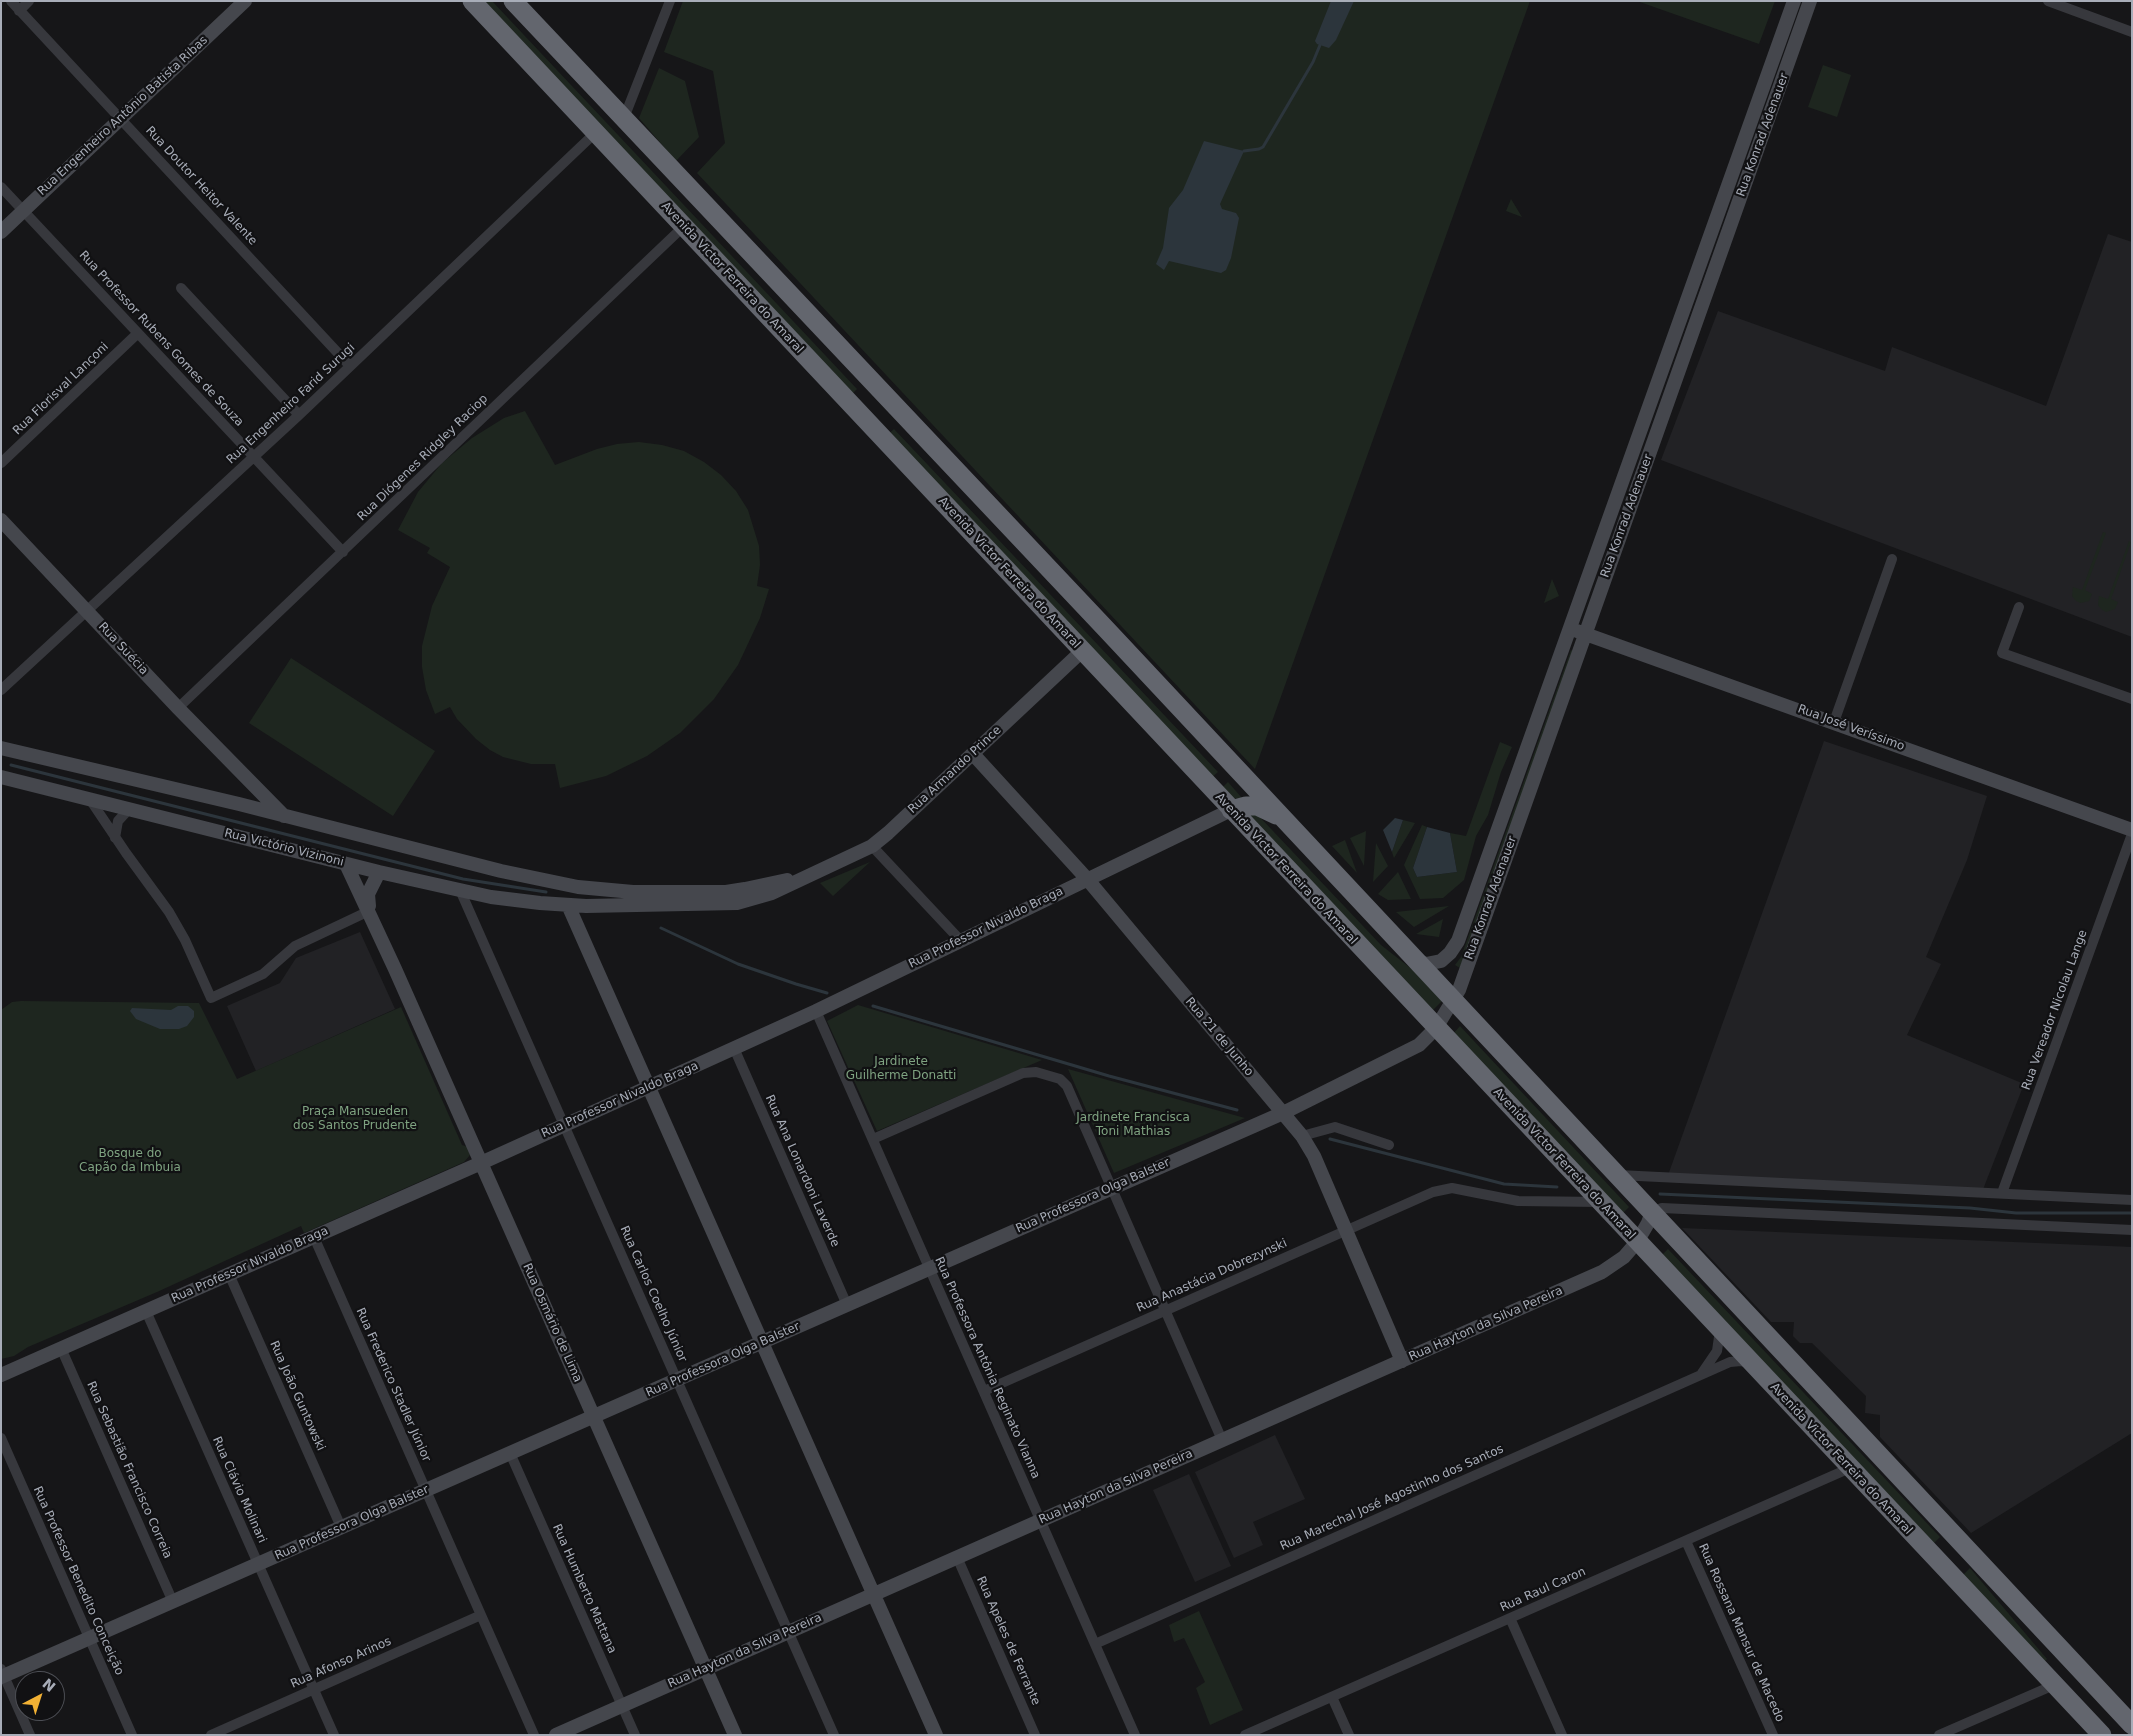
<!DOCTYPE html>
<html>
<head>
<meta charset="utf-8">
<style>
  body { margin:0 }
  #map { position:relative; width:2133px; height:1736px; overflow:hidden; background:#161618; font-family:"DejaVu Sans",sans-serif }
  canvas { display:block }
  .frame { position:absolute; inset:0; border:2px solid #a8adb8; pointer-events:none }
  .north { position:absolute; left:15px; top:1671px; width:50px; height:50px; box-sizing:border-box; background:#111113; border:1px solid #4d4f55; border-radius:50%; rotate:40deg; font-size:14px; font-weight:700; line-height:20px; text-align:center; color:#a8adb8 }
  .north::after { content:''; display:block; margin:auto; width:18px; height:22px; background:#f2b134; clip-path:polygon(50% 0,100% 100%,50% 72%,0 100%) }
</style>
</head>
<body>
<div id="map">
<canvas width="2133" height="1736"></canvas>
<div class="frame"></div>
<div class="north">N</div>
</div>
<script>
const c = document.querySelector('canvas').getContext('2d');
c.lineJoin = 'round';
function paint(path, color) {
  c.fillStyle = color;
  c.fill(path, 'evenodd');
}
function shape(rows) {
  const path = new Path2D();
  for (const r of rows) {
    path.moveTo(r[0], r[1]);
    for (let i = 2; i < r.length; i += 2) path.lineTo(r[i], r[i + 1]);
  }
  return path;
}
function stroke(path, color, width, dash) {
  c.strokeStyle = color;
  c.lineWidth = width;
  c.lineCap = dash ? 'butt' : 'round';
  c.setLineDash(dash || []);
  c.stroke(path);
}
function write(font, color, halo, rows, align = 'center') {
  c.font = font + ' "DejaVu Sans",sans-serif';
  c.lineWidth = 4.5;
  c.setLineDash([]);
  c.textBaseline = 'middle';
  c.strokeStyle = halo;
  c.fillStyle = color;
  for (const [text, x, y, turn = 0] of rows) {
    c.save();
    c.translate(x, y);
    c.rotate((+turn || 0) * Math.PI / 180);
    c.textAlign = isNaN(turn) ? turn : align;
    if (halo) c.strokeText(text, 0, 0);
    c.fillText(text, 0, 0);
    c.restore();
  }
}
paint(shape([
  [2108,234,2132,242,2132,637,1661,460,1718,311,1885,371,1892,347,2046,406],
  [1824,741,1987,796,1967,860,1926,957,1941,964,1907,1035,2024,1084,1982,1192,1667,1178],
  [360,932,395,1009,256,1071,227,1006,280,983,296,958],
  [1682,1228,2132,1247,2132,1433,1971,1533,1880,1437,1880,1415,1865,1413,1866,1396,1812,1343,1800,1343,1793,1336,1794,1322,1771,1322],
  [1275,1435,1305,1499,1253,1522,1263,1545,1234,1558,1195,1472],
  [1189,1474,1231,1566,1195,1582,1153,1490]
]), '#222225');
paint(shape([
  [482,1,492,1,857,389,851,395],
  [683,1,1530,1,1255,769,697,173,725,143,713,71,664,52],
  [1637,1,1775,1,1759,44],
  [1823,65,1851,75,1837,117,1808,107],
  [659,68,685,81,699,137,676,161,639,118],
  [1511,199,1522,217,1506,211],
  [525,411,555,465,597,449,617,444,639,442,662,445,684,451,704,462,721,475,736,491,748,510,759,546,760,565,757,586,769,589,760,618,738,665,714,699,680,733,647,756,606,776,560,788,555,764,531,764,503,757,490,750,476,739,457,719,450,707,435,714,426,690,422,667,422,646,432,606,450,567,427,553,430,548,398,530,418,492,442,463,472,438,504,418],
  [894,429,1218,772,1210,779,886,436],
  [2103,532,2106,533,2085,590,2092,594,2089,601,2080,603,2075,600,2072,596,2073,587,2082,590],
  [2129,541,2131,542,2111,599,2118,602,2115,609,2106,612,2101,609,2098,605,2099,596,2108,599],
  [1552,579,1559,596,1544,603],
  [1571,650,1573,651,1460,968,1455,965,1461,957],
  [291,658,435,751,393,816,249,723],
  [1500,742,1512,747,1501,772,1488,815,1476,836,1464,880,1443,898,1420,899,1404,865,1422,825,1427,827,1413,868,1417,877,1457,872,1450,833,1466,836],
  [1228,782,1242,798,1229,799,1220,790],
  [1255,812,1381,945,1413,970,1442,1001,1431,1012,1244,815],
  [1403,820,1415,823,1394,858,1392,852],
  [1366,831,1364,866,1350,838],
  [1345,840,1357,873,1332,846],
  [1376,843,1388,866,1373,882],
  [870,862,833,896,820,883],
  [1398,872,1411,899,1388,900,1378,894],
  [1449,906,1414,927,1396,912],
  [1443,919,1439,937,1416,934],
  [21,1001,199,1003,237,1079,401,1007,462,1145,468,1147,470,1155,464,1162,304,1233,301,1226,157,1292,28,1347,14,1356,1,1359,1,1010,12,1002],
  [858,1005,1042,1060,877,1131,827,1021],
  [1460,1026,1629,1207,1621,1215,1452,1035],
  [1068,1069,1245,1118,1114,1173],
  [1668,1249,1940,1537,1932,1545,1661,1256],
  [1970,1568,2047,1659,2044,1662,1963,1575],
  [1199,1611,1243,1710,1210,1725,1196,1688,1205,1682,1184,1638,1174,1642,1169,1625]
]), '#1e261f');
paint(shape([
  [1331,1,1354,1,1336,40,1329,48,1317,44,1315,41],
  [1204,141,1244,151,1220,204,1222,209,1236,213,1239,218,1231,258,1226,270,1221,273,1169,261,1164,270,1156,264,1163,248,1169,208,1183,190],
  [1395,818,1403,820,1392,852,1383,830],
  [1427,827,1450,833,1457,872,1417,877,1413,868],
  [178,1006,188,1006,194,1011,194,1017,187,1026,179,1029,160,1029,136,1019,130,1011,132,1008,171,1010]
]), '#2c353c');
stroke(shape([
  [1244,151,1259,149,1263,147,1313,62,1320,45],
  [11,765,463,879,546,892],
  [661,928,738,964,796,984,827,993],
  [873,1006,1109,1076,1237,1110],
  [1330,1139,1504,1184,1557,1187],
  [1660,1194,1970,1208,2016,1213,2132,1213]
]), '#2c353c', 3);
stroke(shape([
  [11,1,350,366],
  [2048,1,2132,32],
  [19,11,29,1],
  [624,118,670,1],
  [1,187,343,552],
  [181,288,299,415],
  [1,463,138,333],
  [2019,607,2002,653,2132,699],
  [1,690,299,415,595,133],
  [178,708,683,227],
  [1834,722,1892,559],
  [89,798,126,853,169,912,185,940,211,998,263,974,295,946,369,911],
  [115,838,118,821,129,809],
  [872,846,961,941],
  [460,890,834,1735],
  [816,1011,1135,1735],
  [734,1048,847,1305],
  [1302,1136,1335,1127,1389,1145],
  [873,1139,1023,1073,1036,1072,1060,1079,1067,1086,1222,1440],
  [1618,1175,2132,1200],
  [2002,1193,2132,834],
  [1652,1212,1662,1208,2132,1230],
  [314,1237,534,1735],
  [229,1274,341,1527],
  [146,1311,334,1735],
  [61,1348,173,1602],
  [1702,1373,1717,1351,1720,1330],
  [984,1391,1433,1192,1452,1188,1518,1201,1600,1202],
  [1,1438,132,1735],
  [510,1453,635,1735],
  [1686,1541,1773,1735],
  [957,1557,1035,1735],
  [1510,1618,1562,1735],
  [1095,1644,1730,1362,1741,1361,1751,1364],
  [1,1669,30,1735],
  [1332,1697,1349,1735],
  [211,1735,481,1615],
  [1245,1735,1850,1468],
  [1939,1735,2054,1685]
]), '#37383d', 10);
stroke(shape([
  [1,232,245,1],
  [1,520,178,708,284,816],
  [1577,631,2132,830],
  [1,748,239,804,501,871,578,887,633,892,726,892,745,889,787,880],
  [973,754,1088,880,1302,1136,1314,1156,1402,1361],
  [1,777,379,872,491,897,540,903,586,906,737,903,772,893,872,846,888,833,1082,651],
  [346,864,395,969,735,1735],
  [568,905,936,1735],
  [369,906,368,894,379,872],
  [1415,960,1426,964,1441,961,1450,953,1458,941,1794,1],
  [1,1375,481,1163,816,1011,1231,810],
  [1,1677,1283,1113,1419,1045,1436,1028,1459,990,1810,1],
  [556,1735,1602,1272,1624,1257,1637,1242,1648,1223,1652,1212]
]), '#45474d', 14);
stroke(shape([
  [472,1,2102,1735],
  [513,1,1106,629,2132,1725],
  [1231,810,1246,806,1257,806,1276,815]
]), '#63666e', 19);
write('12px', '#a8adb8', '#111113', [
  ["Rua Engenheiro Antônio Batista Ribas",123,116,-43],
  ["Rua Konrad Adenauer",1763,135,-70],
  ["Rua Doutor Heitor Valente",201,186,47],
  ["Avenida Victor Ferreira do Amaral",732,278,47],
  ["Rua Professor Rubens Gomes de Souza",161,339,47],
  ["Rua Florisval Lançoni",61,389,-44],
  ["Rua Engenheiro Farid Surugi",291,404,-43],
  ["Rua Diógenes Ridgley Raciop",423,458,-44],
  ["Rua Konrad Adenauer",1627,516,-70],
  ["Avenida Victor Ferreira do Amaral",1009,573,47],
  ["Rua Suécia",123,649,47],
  ["Rua José Veríssimo",1851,728,20],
  ["Rua Armando Prince",955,770,-43],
  ["Rua Victório Vizinoni",284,848,14],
  ["Avenida Victor Ferreira do Amaral",1286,869,47],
  ["Rua Konrad Adenauer",1491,898,-70],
  ["Rua Professor Nivaldo Braga",986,928,-26],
  ["Rua Vereador Nicolau Lange",2055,1010,-70],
  ["Rua 21 de Junho",1219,1037,50],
  ["Rua Professor Nivaldo Braga",620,1100,-24],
  ["Avenida Victor Ferreira do Amaral",1564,1164,47],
  ["Rua Ana Lonardoni Laverde",802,1171,66],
  ["Rua Professora Olga Balster",1093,1196,-24],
  ["Rua Professor Nivaldo Braga",250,1265,-24],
  ["Rua Anastácia Dobrezynski",1212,1276,-24],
  ["Rua Carlos Coelho Júnior",653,1294,66],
  ["Rua Osmário de Lima",552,1323,66],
  ["Rua Hayton da Silva Pereira",1486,1324,-24],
  ["Rua Professora Olga Balster",723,1360,-24],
  ["Rua Professora Antônia Reginato Vianna",987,1368,66],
  ["Rua Frederico Stadler Júnior",393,1385,66],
  ["Rua João Guntowski",297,1396,66],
  ["Avenida Victor Ferreira do Amaral",1841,1459,47],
  ["Rua Sebastião Francisco Correia",129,1470,66],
  ["Rua Hayton da Silva Pereira",1116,1487,-24],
  ["Rua Clávio Molinari",239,1490,66],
  ["Rua Marechal José Agostinho dos Santos",1392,1498,-24],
  ["Rua Professora Olga Balster",352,1523,-24],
  ["Rua Professor Benedito Conceição",78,1581,66],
  ["Rua Humberto Mattana",584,1589,66],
  ["Rua Raul Caron",1543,1590,-24],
  ["Rua Rossana Mansur de Macedo",1741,1633,66],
  ["Rua Apeles de Ferrante",1008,1641,66],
  ["Rua Hayton da Silva Pereira",745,1651,-24],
  ["Rua Afonso Arinos",341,1663,-24]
]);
write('12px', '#7fa381', '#111113', [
  ["Jardinete",901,1062],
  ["Guilherme Donatti",901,1076],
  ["Praça Mansueden",355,1112],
  ["dos Santos Prudente",355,1126],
  ["Jardinete Francisca",1133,1118],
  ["Toni Mathias",1133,1132],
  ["Bosque do",130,1154],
  ["Capão da Imbuia",130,1168]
]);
</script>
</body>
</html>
